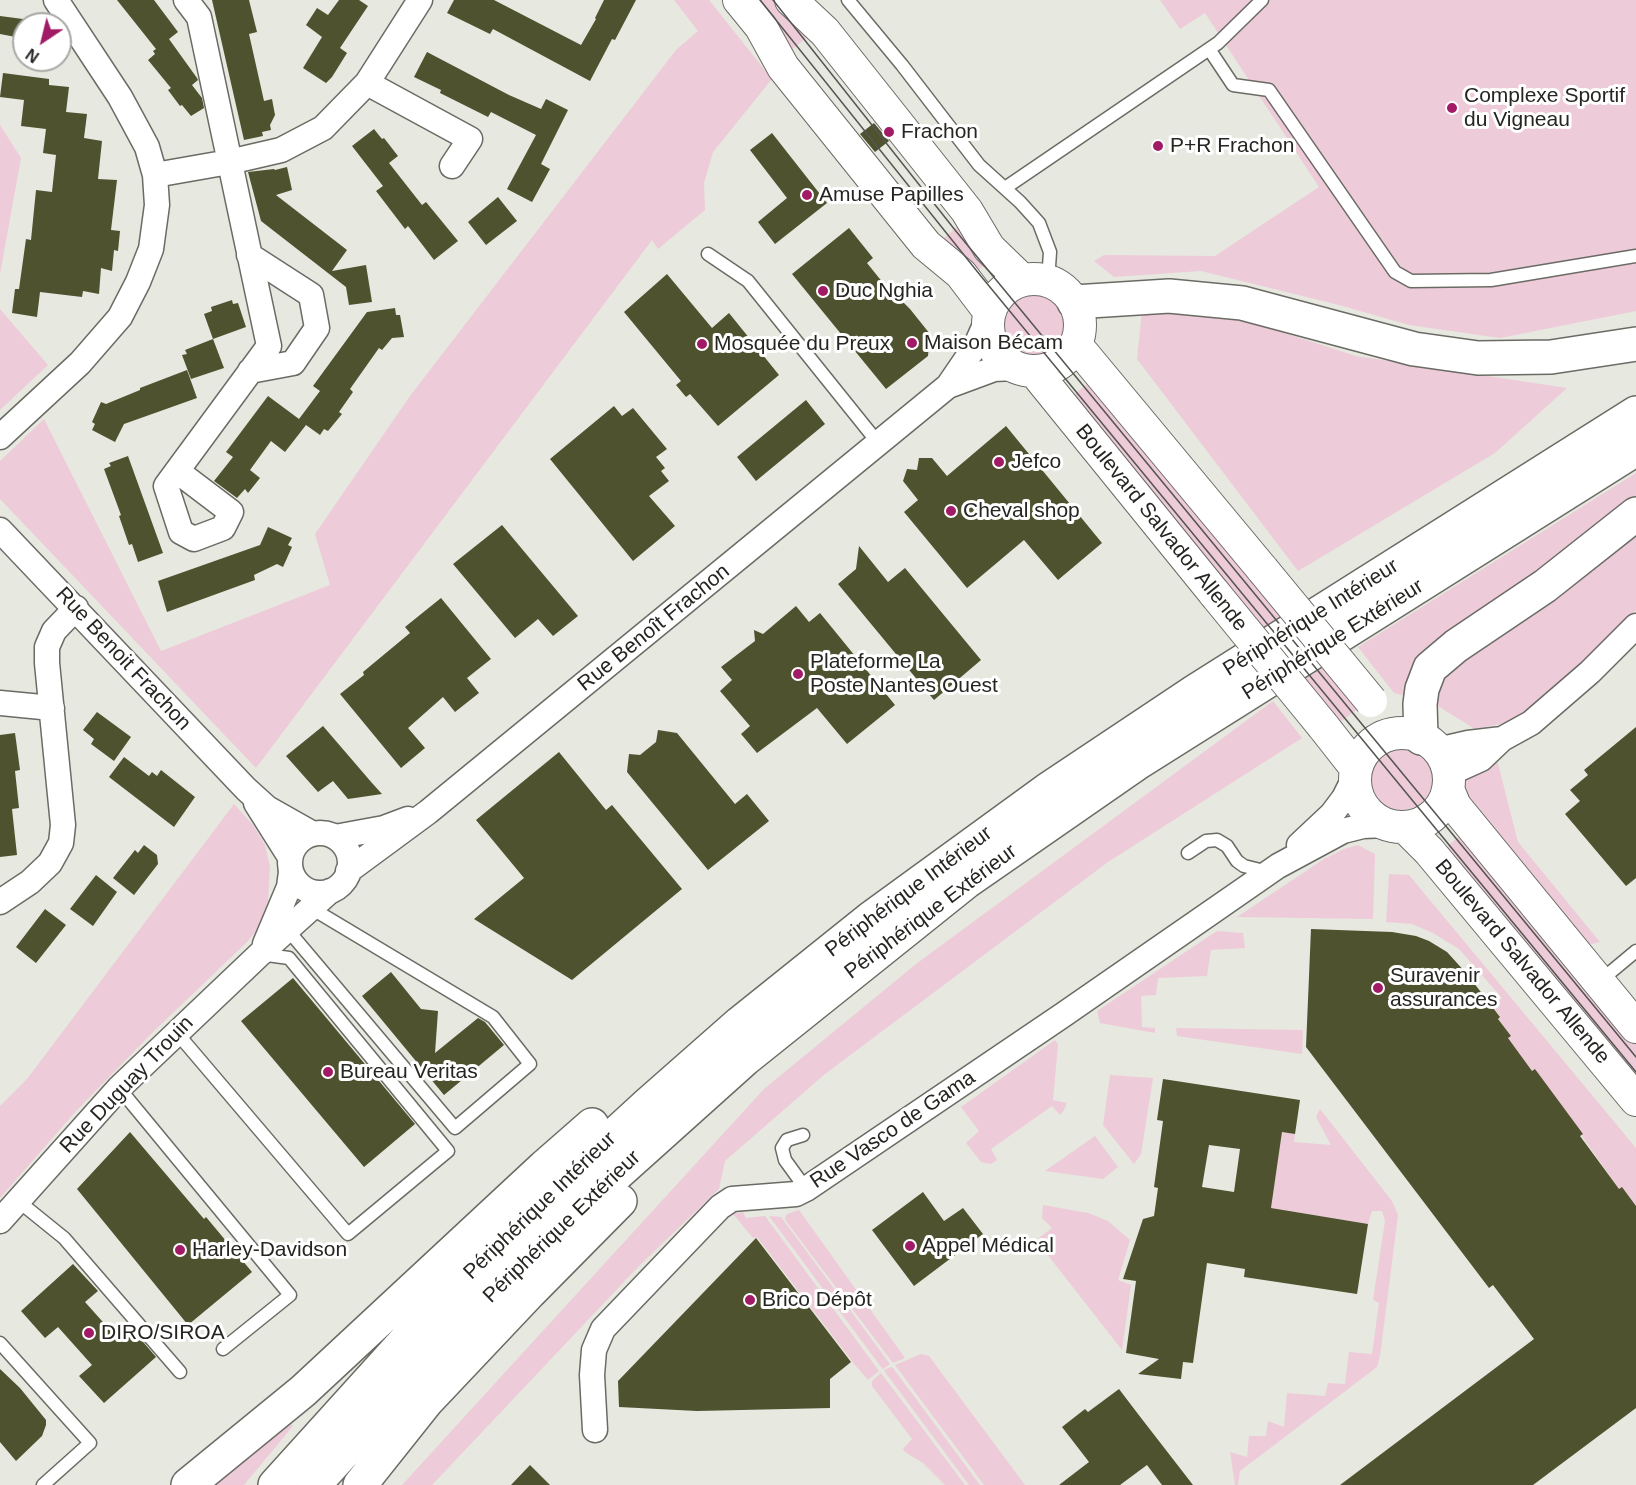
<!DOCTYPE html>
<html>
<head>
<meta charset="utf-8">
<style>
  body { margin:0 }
  #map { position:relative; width:1636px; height:1485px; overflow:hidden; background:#e7e8e0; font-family:Arial,sans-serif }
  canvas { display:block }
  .north { position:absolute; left:12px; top:12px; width:60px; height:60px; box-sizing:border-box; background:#fff; border:2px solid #a8a8a7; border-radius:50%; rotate:215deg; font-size:16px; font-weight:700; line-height:24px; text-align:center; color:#252522 }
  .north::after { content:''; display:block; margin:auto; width:21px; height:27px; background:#a11a66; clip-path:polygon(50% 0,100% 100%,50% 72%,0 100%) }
</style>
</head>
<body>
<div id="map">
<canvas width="1636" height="1485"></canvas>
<div class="north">N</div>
</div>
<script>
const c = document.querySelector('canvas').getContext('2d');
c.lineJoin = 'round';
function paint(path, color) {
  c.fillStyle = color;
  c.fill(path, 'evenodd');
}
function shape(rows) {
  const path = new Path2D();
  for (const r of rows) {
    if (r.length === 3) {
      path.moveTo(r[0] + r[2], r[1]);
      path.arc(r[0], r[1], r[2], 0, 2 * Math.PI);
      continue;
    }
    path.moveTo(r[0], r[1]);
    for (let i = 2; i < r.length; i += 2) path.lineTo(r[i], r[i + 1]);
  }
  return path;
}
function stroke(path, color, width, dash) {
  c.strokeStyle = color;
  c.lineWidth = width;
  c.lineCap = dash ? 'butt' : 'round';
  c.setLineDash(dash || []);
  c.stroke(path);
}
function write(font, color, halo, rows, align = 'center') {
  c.font = font + ' Arial,sans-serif';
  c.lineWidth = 6;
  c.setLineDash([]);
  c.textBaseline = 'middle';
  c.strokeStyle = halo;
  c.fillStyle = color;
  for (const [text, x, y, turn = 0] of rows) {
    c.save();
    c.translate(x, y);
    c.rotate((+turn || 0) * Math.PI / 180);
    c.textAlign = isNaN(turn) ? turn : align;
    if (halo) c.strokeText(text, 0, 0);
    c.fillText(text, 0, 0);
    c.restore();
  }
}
paint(shape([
  [674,0,709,0,772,79,713,152,704,183,705,210,658,249,652,240,256,768,0,499,0,461,44,419,161,651,330,585,315,534,410,396,676,50,698,31],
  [749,0,783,0,815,31,785,55],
  [1160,0,1636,0,1636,311,1500,338,1409,325,1339,305,1201,271,1114,277,1094,261,1104,255,1215,256,1319,187,1205,13,1180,29],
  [0,125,21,158,0,274],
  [966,219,990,260,971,276,936,245],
  [1036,324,32],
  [0,309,48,365,0,410],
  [1142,311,1247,321,1356,356,1567,388,1495,453,1298,571,1137,359],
  [1091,381,1360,707,1338,724,1070,398],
  [1636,473,1636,610,1553,693,1516,721,1475,729,1433,703,1394,693,1358,647],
  [1273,701,1302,738,1108,862,825,1074,725,1161,719,1189,638,1267,432,1485,402,1485,764,1089,916,964],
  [1401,778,32],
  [1497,760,1518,842,1600,942,1583,946,1461,791,1466,779],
  [234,804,253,825,265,845,270,867,268,901,257,930,247,942,155,1030,77,1110,0,1198,0,1106,27,1079],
  [1464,832,1636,1041,1636,1084,1443,850],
  [1358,845,1375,854,1373,919,1237,917,1324,859,1344,849],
  [1389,874,1409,875,1636,1148,1636,1206,1622,1187,1619,1189,1535,1069,1532,1071,1508,1038,1511,1036,1498,1019,1500,1016,1492,1006,1502,998,1459,949,1433,933,1412,924,1386,922],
  [1217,931,1243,933,1245,948,1211,950,1207,976,1158,978,1156,995,1141,996,1142,1027,1155,1028,1155,1033,1100,1023,1097,1011],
  [1176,1028,1303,1030,1302,1054,1177,1036],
  [1055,1040,1058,1045,1053,1100,1067,1103,1064,1110,1060,1115,1052,1106,991,1149,997,1160,991,1164,981,1162,966,1143,979,1131,961,1107],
  [1110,1075,1153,1078,1141,1154,1134,1164,1103,1125],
  [1320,1109,1392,1201,1398,1215,1380,1356,1377,1367,1240,1471,1238,1485,1235,1485,1230,1452,1247,1457,1249,1436,1266,1436,1268,1421,1284,1427,1287,1393,1325,1396,1328,1383,1345,1384,1349,1352,1372,1354,1379,1303,1373,1300,1385,1221,1382,1211,1372,1211,1368,1224,1271,1208,1282,1132,1295,1134,1294,1142,1331,1145,1316,1117],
  [1095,1136,1118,1167,1103,1179,1045,1171],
  [1043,1205,1088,1213,1108,1221,1130,1240,1118,1280,1131,1285,1122,1350,1036,1240,1052,1228,1042,1218],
  [799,1210,905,1358,893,1363,786,1221,785,1218,787,1214],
  [743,1212,746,1218,765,1216,879,1371,868,1380,855,1365,757,1237,753,1238,733,1214],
  [769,1216,781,1217,890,1364,883,1369,881,1367],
  [921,1354,929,1356,1025,1485,984,1485,895,1365],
  [891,1367,893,1368,980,1485,969,1485,885,1372,884,1370],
  [881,1373,965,1485,945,1485,923,1463,905,1452,903,1449,912,1439,872,1386,872,1381],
  [288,1421,293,1426,244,1485,213,1485]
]), '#eecbd8');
paint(shape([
  [117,0,154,0,178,32,169,39,197,78,198,80,192,85,202,98,204,108,191,116,182,105,180,106,168,90,171,88,148,60,155,54,153,51,156,49],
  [212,0,249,0,257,32,249,34,264,101,272,99,275,115,270,125,271,130,262,132,263,136,244,140],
  [339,0,359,0,368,6,340,48,347,53,332,77,326,83,303,68,322,37,306,25,317,8,328,15],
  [454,0,494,0,581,45,596,19,595,18,604,0,636,0,615,40,612,39,590,81,493,29,490,34,447,13],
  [0,16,23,19,21,38,0,34],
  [427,52,509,95,541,109,546,99,568,110,541,164,550,169,532,202,507,189,536,135,491,112,488,117,440,93,441,90,414,77],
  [3,73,49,79,49,85,69,87,66,112,87,114,84,138,102,141,98,179,117,180,111,230,120,231,118,251,114,250,112,271,101,268,99,294,83,291,82,297,40,292,37,317,12,313,15,289,19,289,26,239,31,240,36,190,52,192,56,155,43,153,46,129,21,126,24,100,0,97],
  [874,123,889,141,875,152,860,134],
  [374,129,382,139,384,138,398,156,389,163,422,205,426,202,458,241,434,260,408,226,405,229,376,191,383,186,352,146],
  [772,133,827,203,775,244,758,222,787,198,750,150],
  [287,167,292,190,276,195,347,250,332,271,366,265,372,302,349,305,346,287,261,221,248,172,274,169,275,170],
  [498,197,517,221,486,245,468,222],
  [849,228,873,258,867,263,896,299,898,297,910,309,930,334,928,356,886,389,792,274],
  [667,274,712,328,729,313,779,375,718,426,690,394,686,397,676,385,681,381,624,312],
  [232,300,233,304,238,303,246,327,213,339,204,314,212,311,211,307],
  [395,308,396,315,400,315,404,337,392,338,382,350,379,348,350,389,353,392,339,412,342,414,328,431,324,429,320,435,306,425,285,452,271,441,250,470,260,478,248,493,245,489,237,498,214,481,233,457,226,452,268,396,299,419,320,391,313,386,367,312],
  [213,339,224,368,191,379,182,355,187,354,185,350],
  [187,370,197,398,124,424,115,442,92,430,95,424,92,422,101,402,106,404,140,390,140,388],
  [806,400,825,424,756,481,737,457],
  [614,406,622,416,633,408,667,449,656,457,665,468,661,471,669,481,649,496,675,526,633,561,550,459],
  [1006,426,1102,543,1058,580,1024,540,967,588,904,512,918,500,903,481,907,469,917,470,919,458,932,458,947,476],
  [128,456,163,553,138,562,132,544,129,545,119,516,121,515,104,469,111,466,109,463],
  [502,525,578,616,553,636,538,619,515,638,453,564],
  [268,527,292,538,288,545,292,547,283,567,277,564,254,575,255,580,167,612,158,581,260,545],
  [859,546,888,582,905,568,981,660,934,700,838,584,856,569],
  [441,598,491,659,467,678,479,693,455,712,443,697,408,728,425,748,401,768,340,694,364,675,363,672,410,633,405,627],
  [796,606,809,622,820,613,895,705,847,744,817,708,757,753,741,734,750,726,720,691,732,680,721,667,755,641,754,630,763,634],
  [97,712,131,737,114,761,91,744,94,739,83,730],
  [323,726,372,783,382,794,348,799,333,781,318,792,286,756],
  [1636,727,1636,878,1626,886,1565,814,1580,801,1570,790,1588,775,1584,770],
  [658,730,677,733,735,804,747,794,769,821,708,870,627,772,629,754,640,755,656,742],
  [15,733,20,770,15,771,19,808,12,809,17,855,0,857,0,735],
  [559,752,606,810,612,805,682,889,572,980,474,919,524,878,476,820],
  [124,757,149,776,152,772,157,776,161,770,195,797,174,827,109,777],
  [144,845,157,855,158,864,134,895,113,878,135,850,138,853],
  [96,875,117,892,93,926,70,909],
  [45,909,66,925,36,963,16,947],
  [1311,929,1392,932,1416,936,1429,941,1447,952,1467,974,1500,1017,1498,1019,1511,1036,1508,1038,1532,1071,1535,1069,1583,1134,1580,1136,1619,1189,1622,1187,1636,1206,1636,1408,1533,1485,1340,1485,1534,1339,1493,1285,1489,1288,1306,1047],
  [391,972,421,1009,438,1011,435,1053,478,1018,485,1022,504,1045,444,1095,362,996],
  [293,978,415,1124,364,1167,241,1021],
  [1163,1079,1300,1100,1295,1134,1282,1132,1271,1208,1368,1224,1357,1294,1244,1277,1245,1269,1207,1263,1193,1363,1183,1362,1181,1379,1138,1374,1159,1359,1126,1353,1136,1281,1123,1279,1143,1219,1154,1216,1158,1188,1154,1187,1163,1121,1157,1120],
  [1209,1145,1240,1149,1234,1192,1202,1187],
  [130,1132,204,1219,206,1217,252,1272,188,1325,77,1189],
  [923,1192,944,1221,963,1208,983,1234,914,1286,872,1230],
  [756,1238,851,1362,830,1379,830,1408,697,1411,619,1407,618,1381],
  [73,1264,98,1291,85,1302,119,1340,132,1329,156,1357,104,1403,79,1376,92,1365,58,1327,45,1338,21,1311],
  [0,1369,20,1388,46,1420,46,1425,42,1436,16,1461,0,1442],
  [1119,1389,1138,1414,1193,1485,1162,1485,1147,1465,1120,1485,1059,1485,1089,1462,1062,1427,1085,1409,1088,1412],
  [530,1465,550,1485,511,1485]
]), '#4e522e');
const service = shape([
  [848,0,902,65,979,165,1020,202,1039,223,1050,252,1048,281],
  [1209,49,1233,85,1269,90,1395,272,1411,281,1491,280,1636,256],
  [1005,188,1218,43,1262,0],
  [708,254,748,281,879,444],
  [1188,853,1206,841,1217,840,1227,846,1237,861,1244,866,1268,872],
  [287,929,455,1128,530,1064,493,1017,311,908],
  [1600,981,1636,951],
  [177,1033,348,1234,448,1151,289,958,260,954],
  [119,1088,290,1295,223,1349],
  [803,1135,787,1140,782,1148,785,1160,806,1189],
  [17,1200,64,1238,180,1372],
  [0,1343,90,1443,43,1485]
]);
const minor = shape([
  [367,83,470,139,452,166],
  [155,175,229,162,281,150,323,128,367,83,420,0],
  [249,255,311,295,317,328,293,363,250,371],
  [948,386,994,369,1015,368],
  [0,437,80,363,120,317,138,282,151,249,157,205,155,175,147,147,120,97,56,0],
  [177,471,231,512,223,528,194,539,181,532,166,486,177,471,269,346,199,17,186,0],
  [0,530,246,789,267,808,313,834],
  [0,703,52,708],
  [1438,750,1468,743,1502,739],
  [1448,774,1481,759,1502,739,1531,723,1590,672,1636,626],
  [256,803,290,857],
  [320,863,30],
  [335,837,384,828,408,819],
  [1299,845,1332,814,1344,798,1355,776],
  [348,871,428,812,948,386,976,345,988,318],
  [0,902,30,882,50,863,61,843,63,825,47,663,47,647,54,631,76,608],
  [265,944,289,887,291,872],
  [0,1221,119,1088,260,954,330,891],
  [595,1430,592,1375,594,1350,603,1329,720,1207,732,1199,796,1194,806,1189,1063,1015,1278,866,1343,831,1363,826,1387,825]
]);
const tertiary = shape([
  [739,0,761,27,783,67,926,245,961,274,989,311],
  [791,0,825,32,967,211,989,248,1022,280],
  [1034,325,46],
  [1076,345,1263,570],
  [1035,372,1215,594],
  [1323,726,1356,768],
  [1402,780,47],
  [1448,789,1455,806,1636,1027],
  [1405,827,1429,851,1636,1100]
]);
const trunk = shape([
  [1074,302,1169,296,1242,303,1414,349,1478,358,1551,357,1636,344],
  [1421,738,1420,704,1422,689,1430,668,1456,646,1545,586,1636,514],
  [188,1485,303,1391,544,1167,592,1125],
  [275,1485,426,1318,574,1172,648,1104,740,1023,871,918,1047,790,1194,692,1636,413],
  [314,1485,449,1337,599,1190,745,1059,966,882,1139,762,1636,449],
  [360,1485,426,1402,530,1292,620,1201]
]);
stroke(service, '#6a6b64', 15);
stroke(minor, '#6a6b64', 27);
stroke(tertiary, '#6a6b64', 34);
stroke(trunk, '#6a6b64', 36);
stroke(service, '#fff', 12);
stroke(minor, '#fff', 24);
stroke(tertiary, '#fff', 32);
stroke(trunk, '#fff', 33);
stroke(shape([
  [760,0,980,275,1636,1072],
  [773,0,955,230,1636,1057]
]), '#555651', 1.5);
const tertiaryBridge = shape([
  [1263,570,1371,701],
  [1215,594,1323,726]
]);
stroke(tertiaryBridge, '#6a6b64', 34, []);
stroke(tertiaryBridge, '#fff', 32);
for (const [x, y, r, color] of [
  [1452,108,6,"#a11a66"],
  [889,132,6,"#a11a66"],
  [1158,146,6,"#a11a66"],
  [807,195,6,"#a11a66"],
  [823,291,6,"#a11a66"],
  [912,343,6,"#a11a66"],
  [702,344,6,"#a11a66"],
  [999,462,6,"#a11a66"],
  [951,511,6,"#a11a66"],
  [798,674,6,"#a11a66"],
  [1378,988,6,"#a11a66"],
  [328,1072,6,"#a11a66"],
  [910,1246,6,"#a11a66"],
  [180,1250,6,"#a11a66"],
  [750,1300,6,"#a11a66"],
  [89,1333,6,"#a11a66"]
]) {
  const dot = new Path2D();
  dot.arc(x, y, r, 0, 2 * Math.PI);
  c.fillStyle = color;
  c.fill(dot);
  stroke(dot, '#fff', 2);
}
write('21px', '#252522', '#fff', [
  ["Complexe Sportif",1464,96],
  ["du Vigneau",1464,120],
  ["Frachon",901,132],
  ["P+R Frachon",1170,146],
  ["Amuse Papilles",819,195],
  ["Duc Nghia",835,291],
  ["Maison Bécam",924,343],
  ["Mosquée du Preux",714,344],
  ["Jefco",1011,462],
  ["Cheval shop",963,511],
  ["Plateforme La",810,662],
  ["Poste Nantes Ouest",810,686],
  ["Suravenir",1390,976],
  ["assurances",1390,1000],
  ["Bureau Veritas",340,1072],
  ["Appel Médical",922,1246],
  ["Harley-Davidson",192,1250],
  ["Brico Dépôt",762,1300],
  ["DIRO/SIROA",101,1333]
], 'left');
write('21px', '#252522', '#fff', [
  ["Boulevard Salvador Allende",1161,528,51],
  ["Périphérique Intérieur",1311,618,-32],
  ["Rue Benoît Frachon",654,628,-39],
  ["Périphérique Extérieur",1333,640,-32],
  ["Rue Benoit Frachon",123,659,47],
  ["Périphérique Intérieur",909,892,-37],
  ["Périphérique Extérieur",931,912,-37],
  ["Boulevard Salvador Allende",1522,962,50],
  ["Rue Duguay Trouin",127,1085,-46],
  ["Rue Vasco de Gama",893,1130,-34],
  ["Périphérique Intérieur",540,1206,-44],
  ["Périphérique Extérieur",562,1227,-44]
]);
</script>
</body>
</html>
